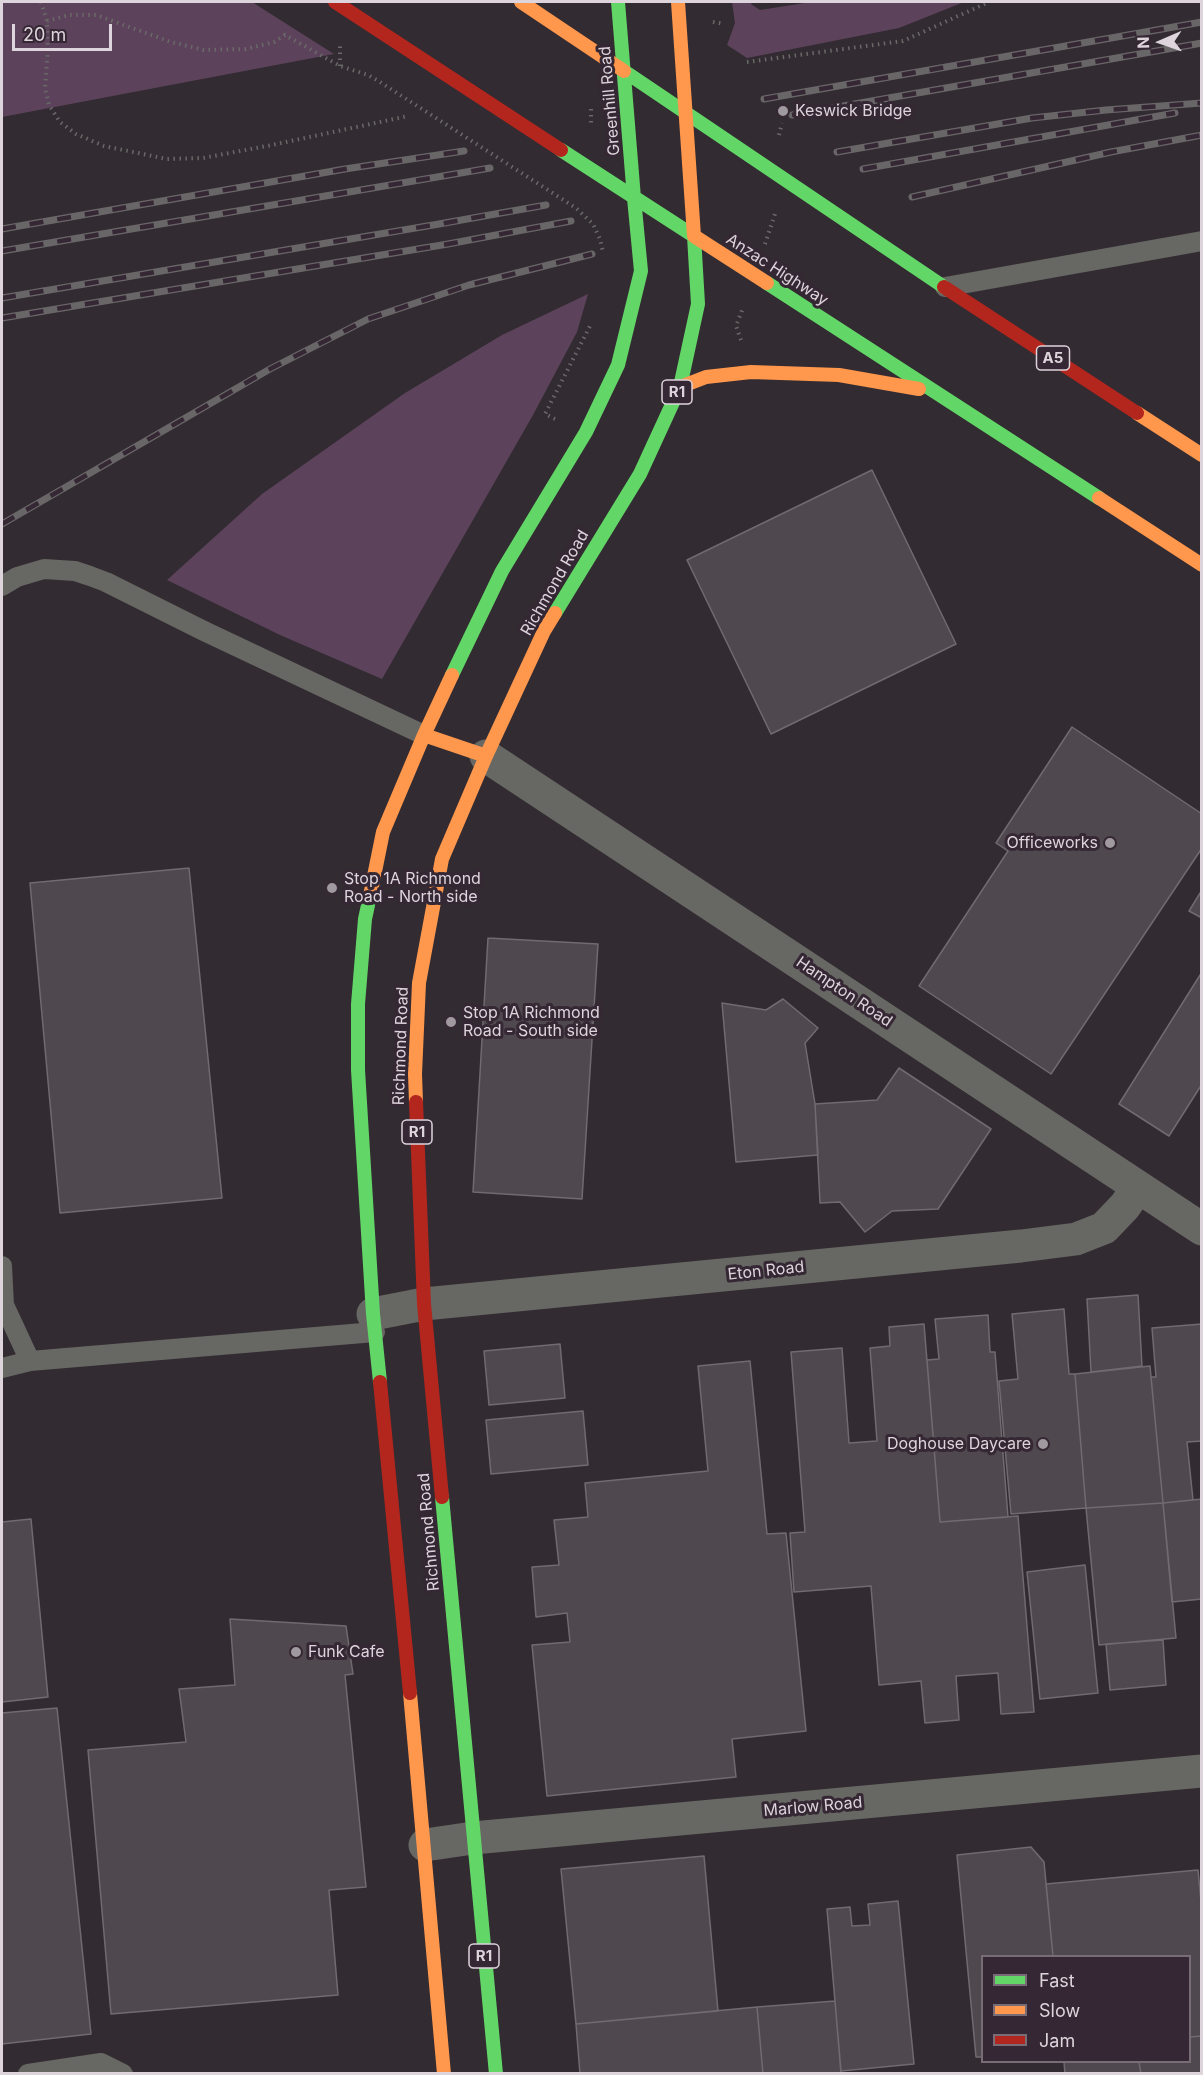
<!DOCTYPE html>
<html>
<head>
<meta charset="utf-8">
<style>
  body { margin:0 }
  #map { position:relative; width:1203px; height:2075px; overflow:hidden; background:#322b31; font-family:Inter,sans-serif }
  canvas { display:block }
  .frame { position:absolute; inset:0; border:3px solid #ddd4dc; pointer-events:none }
  .legend { position:absolute; left:981px; top:1955px; width:210px; height:108px; box-sizing:border-box; background:#352834; border:2px solid #786d77; margin:0; padding:8px 10px; list-style:none; font-size:18px; color:#ddd4dc }
  .legend li { display:flex; align-items:center; gap:12px; height:30px }
  .legend b { width:30px; border:2px solid #786d77 }
  .north { position:absolute; left:1131px; top:12px; width:60px; height:60px; -webkit-text-stroke:4px #352834; paint-order:stroke; rotate:268deg; font-size:16px; font-weight:700; line-height:24px; text-align:center; color:#ddd4dc }
  .north::after { content:''; display:block; margin:auto; width:21px; height:27px; background:#ddd4dc; clip-path:polygon(50% 0,100% 100%,50% 72%,0 100%) }
  .scale { position:absolute; left:12px; top:24px; width:100px; height:27px; box-sizing:border-box; border:3px solid #ddd4dc; border-top:0; padding-left:8px; font-size:18px; line-height:21px; white-space:nowrap; color:#ddd4dc; -webkit-text-stroke:4px #352834; paint-order:stroke }
</style>
</head>
<body>
<div id="map">
<canvas width="1203" height="2075"></canvas>
<div class="frame"></div>
<ul class="legend">
<li><b style="height:8px;background:#63d668"></b>Fast</li>
<li><b style="height:8px;background:#ff974d"></b>Slow</li>
<li><b style="height:8px;background:#b3261e"></b>Jam</li>
</ul>
<div class="north">N</div>
<div class="scale">20 m</div>
</div>
<script>
const c = document.querySelector('canvas').getContext('2d');
c.lineJoin = 'round';
function paint(path, color) {
  c.fillStyle = color;
  c.fill(path, 'evenodd');
}
function shape(rows) {
  const path = new Path2D();
  for (const r of rows) {
    path.moveTo(r[0], r[1]);
    for (let i = 2; i < r.length; i += 2) path.lineTo(r[i], r[i + 1]);
  }
  return path;
}
function stroke(path, color, width, dash) {
  c.strokeStyle = color;
  c.lineWidth = width;
  c.lineCap = dash ? 'butt' : 'round';
  c.setLineDash(dash || []);
  c.stroke(path);
}
function write(font, color, halo, rows, align = 'center') {
  c.font = font + ' Inter,sans-serif';
  c.lineWidth = 6;
  c.setLineDash([]);
  c.textBaseline = 'middle';
  c.strokeStyle = halo;
  c.fillStyle = color;
  for (const [text, x, y, turn = 0] of rows) {
    c.save();
    c.translate(x, y);
    c.rotate((+turn || 0) * Math.PI / 180);
    c.textAlign = isNaN(turn) ? turn : align;
    if (halo) c.strokeText(text, 0, 0);
    c.fillText(text, 0, 0);
    c.restore();
  }
}
paint(shape([
  [2,2,252,2,334,54,2,117],
  [732,2,752,2,751,4,760,10,811,2,964,2,899,28,747,58,727,45,735,23],
  [588,294,577,332,533,415,382,679,280,635,167,580,262,494,405,393,502,335]
]), '#5c435b');
const building = shape([
  [872,470,956,644,771,734,687,560,872,470],
  [1072,727,1202,814,1202,848,1051,1074,919,986,1008,851,996,843,1072,727],
  [189,868,222,1198,60,1213,30,883,189,868],
  [1202,890,1202,918,1189,911,1202,890],
  [488,938,598,944,582,1199,473,1192,488,938],
  [1202,972,1202,1084,1169,1136,1119,1104,1202,972],
  [783,999,818,1028,805,1043,815,1104,818,1155,736,1162,722,1003,766,1010,783,999],
  [899,1068,991,1129,938,1209,892,1211,865,1232,840,1202,820,1203,815,1104,877,1100,899,1068],
  [1138,1295,1142,1366,1091,1372,1087,1299,1138,1295],
  [1064,1309,1069,1374,1075,1374,1086,1508,1011,1514,999,1381,1018,1379,1012,1314,1064,1309],
  [988,1315,990,1352,995,1352,1008,1517,940,1522,927,1360,939,1359,935,1319,988,1315],
  [924,1324,940,1522,1018,1516,1034,1712,1001,1714,998,1673,956,1676,959,1720,925,1723,921,1681,879,1685,871,1586,794,1592,790,1533,805,1532,791,1352,842,1348,849,1443,877,1441,870,1348,890,1346,889,1327,924,1324],
  [1202,1324,1202,1441,1187,1442,1193,1500,1163,1503,1151,1377,1156,1377,1152,1328,1202,1324],
  [560,1344,565,1398,489,1405,484,1351,560,1344],
  [750,1361,767,1534,786,1533,806,1731,732,1739,736,1777,547,1796,532,1645,570,1642,567,1613,536,1617,532,1567,559,1565,554,1520,588,1517,585,1483,708,1471,698,1366,750,1361],
  [1150,1366,1163,1503,1086,1508,1075,1374,1150,1366],
  [583,1411,588,1465,491,1474,486,1420,583,1411],
  [1202,1499,1202,1599,1172,1602,1163,1503,1202,1499],
  [1163,1503,1176,1638,1099,1645,1086,1508,1163,1503],
  [31,1519,48,1697,2,1702,2,1522,31,1519],
  [1085,1565,1098,1693,1040,1699,1027,1572,1085,1565],
  [230,1619,346,1626,353,1674,345,1675,366,1887,329,1890,338,1995,111,2014,88,1750,186,1742,179,1689,235,1685,230,1619],
  [1163,1640,1166,1685,1110,1690,1106,1644,1163,1640],
  [57,1708,91,2034,2,2044,2,1713,57,1708],
  [1031,1847,1044,1862,1053,1956,982,1956,982,2057,976,2057,957,1855,1031,1847],
  [704,1856,718,2011,576,2024,561,1869,704,1856],
  [1198,1870,1202,1912,1202,2036,1190,2037,1190,1956,1053,1956,1046,1884,1198,1870],
  [898,1901,914,2064,841,2071,827,1909,850,1907,852,1926,870,1925,868,1904,898,1901],
  [835,2001,841,2074,763,2074,757,2007,835,2001],
  [757,2007,763,2074,580,2074,576,2024,757,2007],
  [1202,2036,1202,2074,1141,2074,1139,2062,1190,2062,1190,2037,1202,2036],
  [1064,2062,1139,2062,1141,2074,1065,2074,1064,2062]
]);
paint(building, '#4f484e');
stroke(building, '#716b71', 1.5);
stroke(shape([
  [41,2,47,21,48,49,45,88,49,105,60,122,76,134,104,146,167,159,203,158,272,145,408,116],
  [47,21,69,15,96,15,171,42,204,50,246,49,274,42,285,35,340,66,368,75,380,82,576,208,593,224,600,239,603,252],
  [713,22,724,24],
  [747,62,903,41,989,2],
  [340,66,340,46],
  [591,109,591,127],
  [779,135,782,123],
  [765,244,775,214],
  [741,340,736,326,743,308],
  [555,419,545,414,591,324]
]), '#6a6968', 4, [1.5, 4.5]);
stroke(shape([
  [945,287,1202,241],
  [2,586,17,577,44,569,75,571,90,576,106,582,204,631,424,735],
  [2,1266,4,1305,30,1361],
  [2,1368,30,1361,375,1332],
  [28,2074,101,2063,123,2074]
]), '#676763', 20);
stroke(shape([
  [486,756,1202,1229],
  [373,1314,424,1304,1021,1246,1076,1239,1104,1228,1125,1206,1138,1187],
  [425,1845,473,1838,1202,1771]
]), '#676763', 33);
stroke(shape([
  [618,2,634,198],
  [624,71,944,287],
  [767,283,1099,498],
  [555,613,640,474,680,387,698,304,694,236,561,150],
  [452,675,502,571,586,432,618,365,641,271,634,198],
  [370,896,365,919,358,1004,358,1070,373,1314,380,1382],
  [442,1497,496,2074]
]), '#63d668', 14);
stroke(shape([
  [521,2,624,71],
  [678,2,694,236,767,283],
  [680,387,706,377,751,372,839,375,919,389],
  [1137,413,1202,455],
  [1099,498,1202,565],
  [424,735,486,756],
  [370,896,383,832,424,735,452,675],
  [416,1102,415,1074,419,983,442,859,486,756,544,631,555,613],
  [410,1693,444,2074]
]), '#ff974d', 14);
stroke(shape([
  [335,2,561,150],
  [944,287,1137,413],
  [416,1102,424,1304,442,1497],
  [380,1382,410,1693]
]), '#b3261e', 14);
const rail = shape([
  [764,99,1202,22],
  [792,115,1202,43],
  [837,152,1032,118,1106,110,1202,103],
  [863,169,1175,113],
  [912,197,1111,152,1202,135],
  [2,229,345,169,464,151],
  [2,251,490,168],
  [2,298,439,224,546,205],
  [2,318,448,244,571,221],
  [2,524,270,369,368,319,469,285,592,254]
]);
stroke(rail, '#696668', 7);
stroke(rail, '#352834', 4.5, [14]);
for (const [x, y, r, color] of [
  [783,111,6,"#a199a0"],
  [1110,843,6,"#a199a0"],
  [332,888,6,"#a199a0"],
  [451,1022,6,"#a199a0"],
  [1043,1444,6,"#a199a0"],
  [296,1652,6,"#a199a0"]
]) {
  const dot = new Path2D();
  dot.arc(x, y, r, 0, 2 * Math.PI);
  c.fillStyle = color;
  c.fill(dot);
  stroke(dot, '#352834', 2);
}
for (const [x, y, w] of [
  [1053,358,33],
  [677,392,30],
  [417,1132,30],
  [484,1956,30]
]) {
  const box = new Path2D();
  box.roundRect(x - w / 2, y - 12, w, 24, 4.5);
  c.fillStyle = '#352834';
  c.fill(box);
  stroke(box, '#ddd4dc', 1.5);
}
write('bold 15px', '#ddd4dc', null, [
  ["A5",1053,358],
  ["R1",677,392],
  ["R1",417,1132],
  ["R1",484,1956]
]);
write('16px', '#ddd4dc', '#352834', [
  ["Greenhill Road",610,101,-95],
  ["Anzac Highway",777,270,33],
  ["Richmond Road",555,583,-60],
  ["Hampton Road",844,992,34],
  ["Richmond Road",401,1046,-88],
  ["Eton Road",766,1271,-6],
  ["Richmond Road",429,1532,-95],
  ["Marlow Road",813,1807,-5]
]);
write('16px', '#ddd4dc', '#352834', [
  ["Keswick Bridge",795,111],
  ["Officeworks",1098,843,"right"],
  ["Stop 1A Richmond",344,879],
  ["Road - North side",344,897],
  ["Stop 1A Richmond",463,1013],
  ["Road - South side",463,1031],
  ["Doghouse Daycare",1031,1444,"right"],
  ["Funk Cafe",308,1652]
], 'left');
</script>
</body>
</html>
